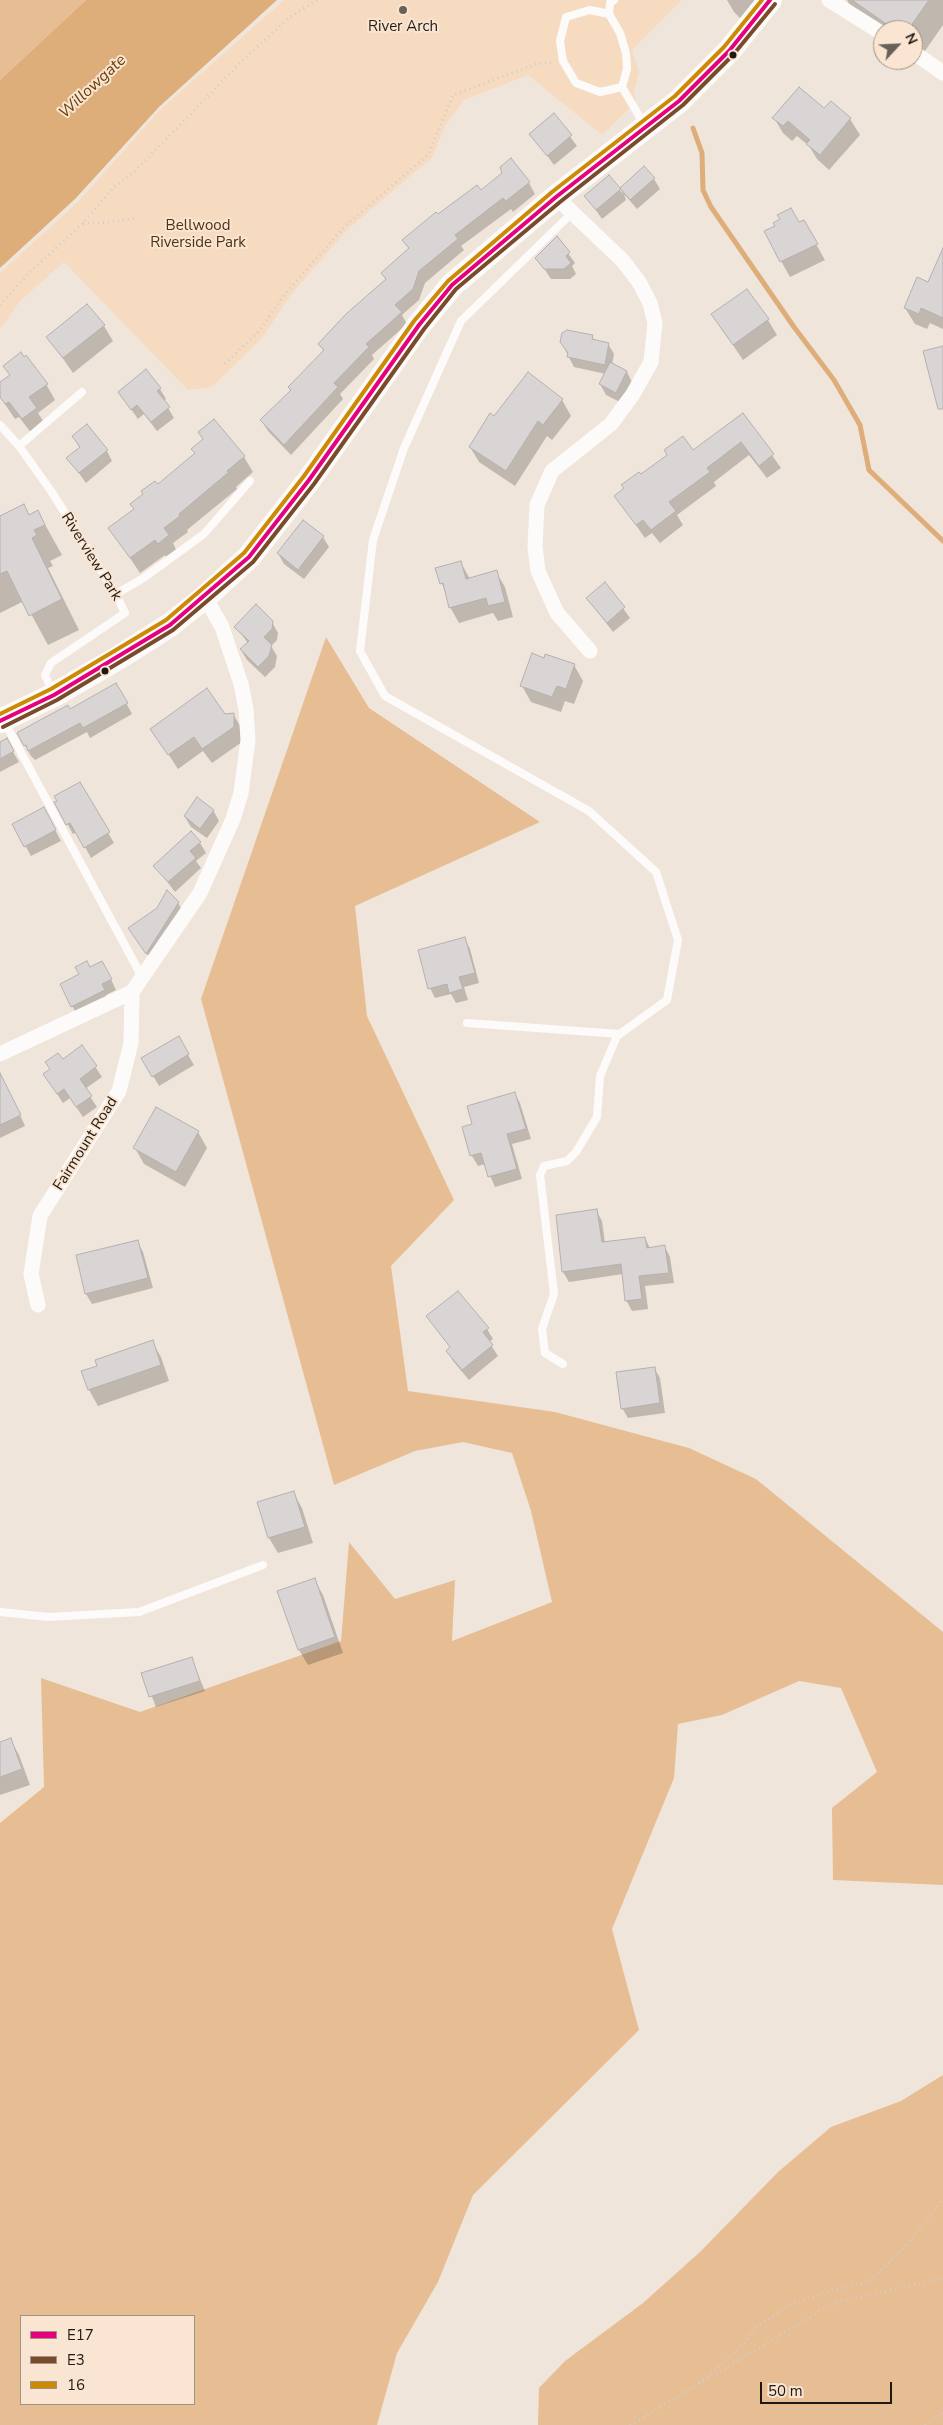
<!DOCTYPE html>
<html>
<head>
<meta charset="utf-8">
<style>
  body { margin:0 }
  #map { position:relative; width:943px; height:2425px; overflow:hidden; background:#f0e5db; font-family:"Nunito Sans",sans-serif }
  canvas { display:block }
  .legend { position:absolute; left:20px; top:2315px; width:175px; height:90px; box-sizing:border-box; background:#f9e5d2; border:1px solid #a29385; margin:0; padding:6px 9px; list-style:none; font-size:15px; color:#201912 }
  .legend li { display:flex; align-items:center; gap:10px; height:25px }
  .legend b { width:25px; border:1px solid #a29385 }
  .north { position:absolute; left:873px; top:20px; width:50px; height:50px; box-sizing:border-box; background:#f9e5d2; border:1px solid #a29385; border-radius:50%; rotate:65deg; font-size:14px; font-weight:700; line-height:20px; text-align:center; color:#201912 }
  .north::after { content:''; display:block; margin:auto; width:18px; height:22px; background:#696058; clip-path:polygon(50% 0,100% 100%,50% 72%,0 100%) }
  .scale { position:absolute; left:760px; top:2382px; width:132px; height:22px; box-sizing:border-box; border:2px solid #201912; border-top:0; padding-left:6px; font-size:15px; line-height:18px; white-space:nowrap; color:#201912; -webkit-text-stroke:4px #f9e5d2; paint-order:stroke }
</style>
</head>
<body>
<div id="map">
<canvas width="943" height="2425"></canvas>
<ul class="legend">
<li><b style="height:6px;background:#e5007d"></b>E17</li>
<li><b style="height:6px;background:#7a4b2a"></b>E3</li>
<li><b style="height:6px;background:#cc8a04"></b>16</li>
</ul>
<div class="north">N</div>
<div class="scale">50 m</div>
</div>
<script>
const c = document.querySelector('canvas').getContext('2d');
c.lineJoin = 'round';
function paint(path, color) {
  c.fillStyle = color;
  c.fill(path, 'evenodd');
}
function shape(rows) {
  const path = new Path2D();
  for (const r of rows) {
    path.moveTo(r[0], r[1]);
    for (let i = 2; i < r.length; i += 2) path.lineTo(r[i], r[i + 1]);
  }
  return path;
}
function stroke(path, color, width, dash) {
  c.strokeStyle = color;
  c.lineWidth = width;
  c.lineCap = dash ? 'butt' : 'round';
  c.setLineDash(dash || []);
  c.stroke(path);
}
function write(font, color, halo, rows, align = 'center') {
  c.font = font + ' "Nunito Sans",sans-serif';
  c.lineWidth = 4;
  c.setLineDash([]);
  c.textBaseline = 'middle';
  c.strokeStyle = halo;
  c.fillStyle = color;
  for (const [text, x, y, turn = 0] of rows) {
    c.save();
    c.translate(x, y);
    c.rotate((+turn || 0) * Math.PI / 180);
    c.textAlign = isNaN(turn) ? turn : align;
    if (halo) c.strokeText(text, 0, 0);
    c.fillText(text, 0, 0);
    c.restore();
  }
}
paint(shape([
  [284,0,682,0,632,50,639,72,634,92,636,102,602,135,528,75,464,100,445,126,432,158,348,229,290,296,262,338,212,387,188,390,64,262,21,300,0,329,0,273,78,202,161,109]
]), '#f6dbc1');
paint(shape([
  [0,0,86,0,0,80],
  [326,637,369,708,540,822,355,906,367,1016,454,1200,391,1266,408,1391,555,1412,689,1448,756,1479,943,1632,943,1885,833,1880,832,1808,877,1772,841,1688,799,1681,722,1715,678,1724,674,1778,612,1929,639,2030,473,2195,438,2282,397,2353,377,2425,0,2425,0,1823,44,1787,41,1678,140,1712,341,1641,349,1542,395,1599,455,1580,452,1641,552,1602,531,1511,512,1453,463,1442,415,1451,334,1485,201,999],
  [21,2316,194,2316,194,2404,21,2404],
  [943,2075,943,2425,538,2425,539,2388,565,2361,643,2303,700,2252,778,2172,831,2127,901,2101]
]), '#e7be94');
paint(shape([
  [86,0,277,0,159,107,76,198,0,268,0,80]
]), '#deae7a');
paint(shape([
  [727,0,776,0,750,28,734,12],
  [847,0,943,0,943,25,918,61,913,57,913,30,883,30,857,18],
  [831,102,850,119,860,135,829,170,817,159,809,146,797,136,792,141,783,133,774,118,824,110],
  [554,115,577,146,554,165,531,134],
  [609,177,623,194,621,188,654,179,660,189,637,209,624,194,626,200,602,219,586,196],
  [529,183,535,194,513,212,511,209,461,246,464,250,425,283,419,300,402,315,407,324,372,355,374,359,340,394,343,399,291,455,268,431,261,420,292,391,324,352,319,344,386,280,382,274,409,250,404,240,438,216,481,192],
  [803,221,825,260,790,277,781,261,776,226],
  [557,238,575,263,572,266,576,274,570,279,551,279,537,258],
  [943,274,943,329,930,323,927,329,915,324,905,308,929,284],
  [712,314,768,320,777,335,743,360],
  [104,326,113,341,73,373,48,337],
  [592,337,595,341,608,344,614,354,612,365,627,372,632,382,622,403,606,395,600,384,606,374,574,367,561,342],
  [5,366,46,384,55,400,38,413,45,424,32,434,19,417,15,419,0,397,0,384,10,376],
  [146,371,160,389,166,399,164,401,174,418,157,431,144,414,138,419,119,392],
  [562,400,571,416,552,440,547,436,515,486,479,462,470,447,495,418],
  [743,414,781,468,767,478,749,455,714,482,716,486,677,515,683,525,660,543,652,533,645,538,615,496,641,476,693,452],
  [73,437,107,451,112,461,86,483,68,458,80,448],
  [244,457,253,472,236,487,237,489,187,530,188,532,173,543,177,552,168,559,165,555,140,573,110,528,135,510,157,486],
  [38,512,62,555,50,561,53,566,48,568,79,630,48,645,24,601,0,613,0,517,29,516],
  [323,537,329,547,304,579,284,564,278,553],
  [461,563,470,579,496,572,505,587,513,617,498,621,493,613,459,623,450,607,437,569],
  [605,583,630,618,613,632,587,598],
  [272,622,278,633,277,640,271,646,277,656,275,667,265,677,247,660,241,650,248,643,236,627],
  [545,659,574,665,583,681,574,704,565,701,561,712,531,702,522,686],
  [116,684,132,714,90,738,87,732,35,760,31,756,18,733,70,710],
  [233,714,242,729,242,742,212,763,203,751,178,769,152,729],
  [6,740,19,762,0,772,0,743],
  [80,784,114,843,91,858,77,832,73,834,56,803],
  [44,809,61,841,31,856,14,825],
  [213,810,219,821,207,838,191,827,185,817],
  [200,843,206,853,196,861,201,868,175,892,155,866],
  [178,903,184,913,153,963,130,929],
  [464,938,470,949,479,983,464,987,468,1000,456,1003,451,994,435,998,430,988],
  [90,969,108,973,116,990,106,995,109,1001,78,1016,72,1006],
  [178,1038,194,1065,159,1086,143,1059],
  [82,1047,102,1077,85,1089,97,1107,83,1117,70,1098,63,1103,51,1085,62,1061],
  [514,1093,520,1103,531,1139,512,1144,522,1179,495,1187,485,1164,478,1166,472,1156,463,1128,474,1125],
  [0,1096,14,1102,25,1126,0,1138],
  [198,1132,207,1148,185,1187,144,1164,135,1148],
  [596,1210,602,1221,605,1243,645,1238,650,1248,665,1247,670,1257,674,1283,645,1286,648,1309,632,1311,626,1300,623,1274,569,1282,563,1272],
  [137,1241,143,1252,153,1288,92,1304,86,1294,77,1256],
  [428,1317,487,1329,493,1339,489,1342,498,1356,469,1380,453,1361,448,1351,451,1348],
  [152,1342,161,1357,169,1381,98,1406,89,1390,83,1372],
  [654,1368,660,1378,665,1413,628,1418,622,1408],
  [293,1492,302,1508,313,1543,278,1553,269,1538,258,1503],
  [314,1579,323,1595,343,1653,308,1665,299,1650,278,1592],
  [191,1658,205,1691,156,1707,143,1674],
  [10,1739,19,1755,30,1785,0,1795,0,1743]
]), '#0003');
stroke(shape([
  [693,128,702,153,703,190,711,207,794,327,834,380,860,425,869,470,943,541]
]), '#deae7a', 5);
const building = shape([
  [852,0,929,0,908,30,895,30,852,0],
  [799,87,824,108,831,101,851,118,820,155,806,144,810,140,788,121,783,126,772,118,799,87],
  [554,113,572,135,547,156,529,134,554,113],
  [511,158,530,182,506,201,503,198,455,235,458,239,419,271,413,289,395,305,402,312,366,344,369,347,334,383,338,387,284,445,260,420,291,390,288,387,324,350,318,344,346,314,386,279,381,273,409,248,402,240,436,212,438,214,477,185,481,190,502,173,500,167,511,158],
  [644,166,655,178,630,200,620,188,644,166],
  [609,175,621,189,596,210,584,196,609,175],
  [791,208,799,222,804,220,818,244,780,262,764,231,775,226,773,223,780,219,777,215,791,208],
  [557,236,570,252,566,256,571,263,564,269,544,269,535,258,557,236],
  [943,248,943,318,921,308,919,314,904,308,917,277,928,282,943,248],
  [747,289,769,319,733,345,711,314,747,289],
  [87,304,105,325,63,358,46,337,87,304],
  [567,330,593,335,592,339,609,343,605,365,567,357,568,353,560,342,562,333,567,330],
  [943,346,943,409,938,409,923,351,943,346],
  [21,352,24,357,26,355,48,384,29,397,37,408,22,419,9,402,5,404,0,397,0,382,10,375,3,366,21,352],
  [610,362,627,371,616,393,599,384,610,362],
  [146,369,161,388,157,391,170,407,151,422,137,405,131,410,118,392,146,369],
  [528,372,563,399,543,425,538,421,506,471,469,447,490,413,494,416,528,372],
  [743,413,774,454,759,466,741,442,707,468,710,472,669,502,676,511,651,530,643,520,636,525,614,496,624,488,621,485,639,472,641,474,667,455,664,450,683,436,693,450,743,413],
  [214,419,245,456,227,471,229,472,179,514,180,516,164,528,169,535,158,544,155,540,130,558,108,528,134,509,130,504,143,494,141,491,155,481,158,484,195,453,191,449,203,439,198,432,214,419],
  [87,424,108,450,79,473,66,458,80,447,72,436,87,424],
  [24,504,29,515,38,510,45,525,34,530,37,535,32,538,62,599,29,616,7,571,0,574,0,516,24,504],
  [303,520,324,536,298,570,277,553,303,520],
  [461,561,466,579,497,570,505,602,488,606,486,598,449,608,443,583,440,584,435,568,461,561],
  [605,582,625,607,607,623,586,598,605,582],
  [256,604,273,621,272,629,264,637,272,645,269,656,258,667,240,649,249,641,234,627,256,604],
  [532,653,544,658,545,654,575,664,566,689,557,686,552,697,520,686,532,653],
  [116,683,128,703,83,728,80,723,28,751,26,745,24,746,17,733,18,732,68,705,70,709,116,683],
  [207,688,225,714,234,713,234,727,202,749,194,737,168,755,150,729,207,688],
  [7,738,14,751,0,759,0,742,7,738],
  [80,782,110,832,84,848,70,823,66,825,54,802,57,801,54,796,80,782],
  [197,797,214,810,200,829,184,816,197,797],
  [44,807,56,830,24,847,12,824,44,807],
  [191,831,201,842,190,851,196,858,168,882,153,866,191,831],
  [167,890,179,902,146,954,128,928,157,908,167,890],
  [465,937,475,973,459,977,463,989,449,993,447,984,428,989,418,950,465,937],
  [87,961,90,967,102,961,112,979,102,984,105,990,71,1007,60,984,79,974,75,967,87,961],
  [179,1036,189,1054,152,1077,141,1058,179,1036],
  [82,1045,97,1066,80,1079,92,1096,76,1107,64,1089,57,1094,43,1074,50,1069,45,1062,58,1053,63,1059,82,1045],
  [0,1073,21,1115,0,1125,0,1073],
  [515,1092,526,1129,507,1134,517,1169,488,1177,481,1153,470,1156,462,1127,472,1124,467,1106,515,1092],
  [156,1107,199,1131,176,1172,133,1148,156,1107],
  [597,1209,602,1242,645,1237,647,1248,665,1245,669,1273,639,1276,642,1299,625,1301,621,1264,562,1272,556,1215,597,1209],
  [138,1240,148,1278,85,1294,76,1255,138,1240],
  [458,1291,489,1328,483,1332,493,1345,462,1370,446,1351,450,1347,426,1316,458,1291],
  [153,1340,161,1365,88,1390,81,1371,97,1366,95,1360,153,1340],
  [655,1367,660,1403,621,1409,616,1372,655,1367],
  [294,1491,305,1527,268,1538,257,1502,294,1491],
  [315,1578,335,1637,298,1650,277,1591,315,1578],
  [192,1657,200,1681,149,1697,141,1673,192,1657],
  [11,1738,22,1769,0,1777,0,1742,11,1738]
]);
paint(building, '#d9d5d5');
stroke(building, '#b4b0b0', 1);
stroke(shape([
  [83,223,103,223,135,218],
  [0,305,29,273,83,223,113,188,134,172,244,59,290,17,317,0],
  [225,364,258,332,286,293,345,226,428,155,453,95,536,64,553,62],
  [699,2383,744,2344,754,2329,790,2305,826,2292,869,2281,905,2247,943,2199],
  [630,2425,834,2303,943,2278],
  [925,2425,943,2413]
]), '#d1cdca', 3, [1, 4]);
stroke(shape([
  [609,14,610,3,614,0],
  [622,87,627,69,626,53,620,33,609,14,590,10,566,17,560,41,563,61,576,83,600,92,622,87,645,126],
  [0,425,19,446,51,491,116,594,125,613,51,663,45,675,53,693],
  [19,446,82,392],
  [116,594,142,579,204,534,250,481],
  [4,721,142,977],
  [467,1023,620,1034],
  [563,1364,545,1353,542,1329,554,1294,540,1175,544,1166,567,1161,576,1152,597,1117,600,1076,617,1036,667,1000,678,940,656,872,589,811,385,696,360,651,373,540,404,448,461,321,572,213],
  [0,1612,49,1617,139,1612,263,1565]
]), '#fdfbfa', 8);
stroke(shape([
  [829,0,883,34],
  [913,52,943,73],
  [556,197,623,261,639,282,650,303,655,323,651,362,633,394,611,424,552,471,537,505,535,547,538,571,557,613,590,651],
  [0,1054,132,992],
  [38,1305,31,1274,40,1216,119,1091,131,1043,132,992,200,893,233,819,241,793,248,740,246,709,241,684,222,627,205,597]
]), '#fdfbfa', 15);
stroke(shape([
  [0,721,54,695,118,658,170,625,205,597,249,557,309,480,419,325,452,285,556,197,679,101,729,51,770,0]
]), '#fdfbfa', 24);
stroke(shape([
  [0,721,54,695,170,625,249,557,309,480,419,325,452,285,556,197,679,101,729,51,770,0]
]), '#e5007d', 4);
stroke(shape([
  [3,727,57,700,173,630,253,562,314,484,424,329,456,289,560,202,683,105,733,55,775,4]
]), '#7a4b2a', 4);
stroke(shape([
  [0,714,51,689,166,620,244,553,304,476,414,321,448,281,552,192,675,96,724,47,762,0]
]), '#cc8a04', 4);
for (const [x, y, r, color] of [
  [403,10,5,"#696058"],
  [733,55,4.5,"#201912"],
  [105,671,4.5,"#201912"]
]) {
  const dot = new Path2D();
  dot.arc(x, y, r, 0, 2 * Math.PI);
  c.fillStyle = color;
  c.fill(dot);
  stroke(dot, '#f9e5d2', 2);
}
write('15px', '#201912', '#f9e5d2', [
  ["River Arch",403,27]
]);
write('15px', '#4c3214', '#f9e5d2', [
  ["Bellwood",198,226],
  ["Riverside Park",198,243]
]);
write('15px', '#201912', '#f9e5d2', [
  ["Riverview Park",91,557,58],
  ["Fairmount Road",86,1144,-58]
]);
write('italic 16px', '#693f05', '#f9e5d2', [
  ["Willowgate",93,87,-43]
]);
</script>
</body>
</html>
